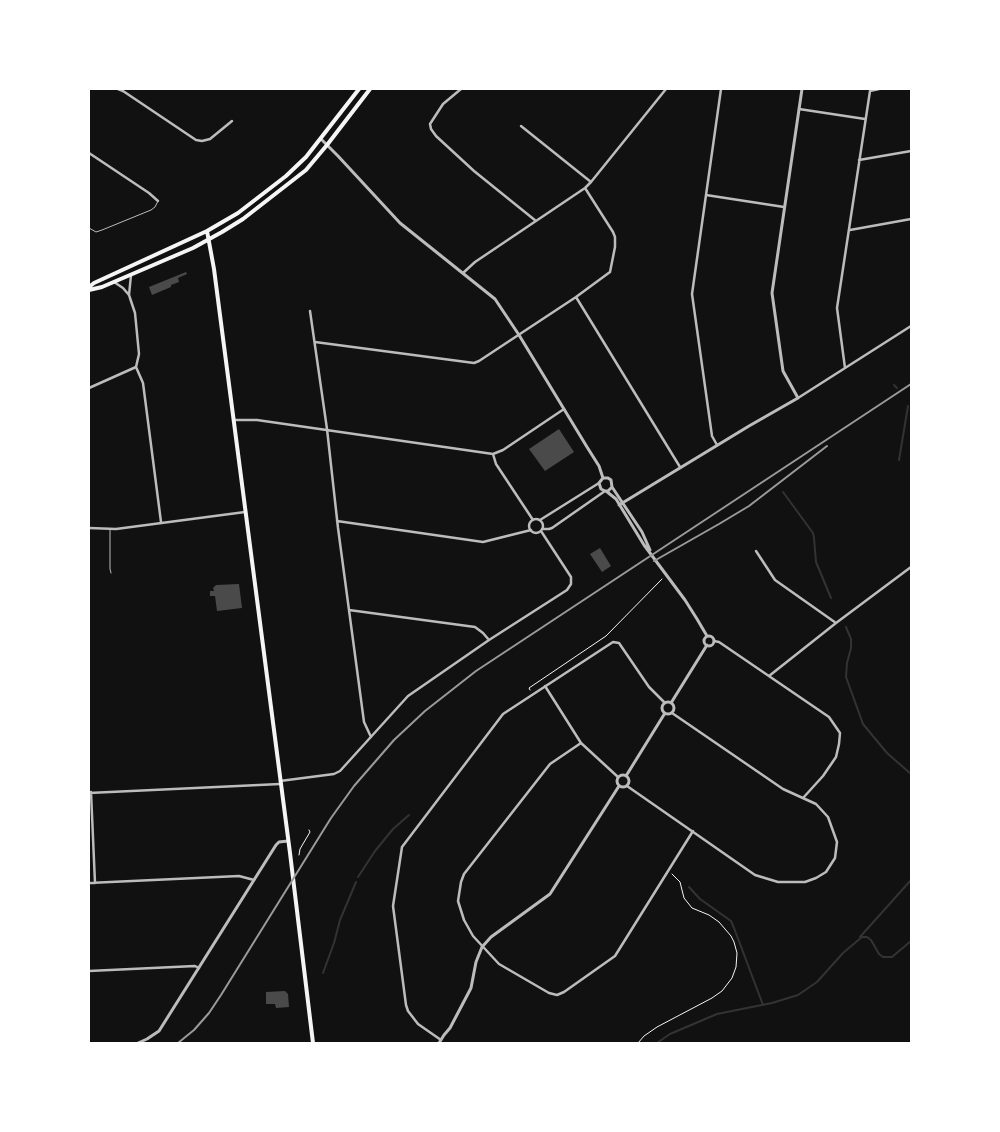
<!DOCTYPE html>
<html>
<head>
<meta charset="utf-8">
<style>
  body { margin:0 }
  #map { position:relative; width:1000px; height:1132px; overflow:hidden; background:#111; font-family:"Fira Sans Condensed",sans-serif }
  canvas { display:block }
  .frame { position:absolute; inset:0; border:90px solid #fff; pointer-events:none }
</style>
</head>
<body>
<div id="map">
<canvas width="1000" height="1132"></canvas>
<div class="frame"></div>
</div>
<script>
const c = document.querySelector('canvas').getContext('2d');
c.lineJoin = 'round';
function shape(rows) {
  const path = new Path2D();
  for (const r of rows) {
    if (r.length === 3) {
      path.moveTo(r[0] + r[2], r[1]);
      path.arc(r[0], r[1], r[2], 0, 2 * Math.PI);
      continue;
    }
    path.moveTo(r[0], r[1]);
    for (let i = 2; i < r.length; i += 2) path.lineTo(r[i], r[i + 1]);
  }
  return path;
}
function stroke(path, color, width, dash) {
  c.strokeStyle = color;
  c.lineWidth = width;
  c.lineCap = dash ? 'butt' : 'round';
  c.setLineDash(dash || []);
  c.stroke(path);
}
function paint(path, color) {
  c.fillStyle = color;
  c.fill(path, 'evenodd');
}
stroke(shape([
  [894,385,897,388],
  [899,460,908,406],
  [783,492,813,533,814,538,816,562,831,598],
  [846,627,851,639,851,648,847,663,846,677,863,724,887,753,911,774],
  [358,877,375,851,393,829,409,815],
  [689,887,700,899,731,921,734,928,763,1005],
  [860,937,911,880],
  [323,973,334,943,340,920,356,882],
  [657,1043,670,1034,717,1014,772,1003,798,995,817,982,843,953,862,937,867,937,871,940,879,954,883,957,892,957,911,941]
]), '#333', 2);
paint(shape([
  [186,272,187,274,178,278,179,282,171,285,171,287,152,295,149,287],
  [559,429,574,452,545,471,529,449],
  [600,548,611,566,602,572,590,554],
  [239,584,242,608,217,611,215,596,210,596,210,591,214,591,213,588,216,585],
  [285,991,288,994,289,1007,276,1008,275,1004,266,1004,266,992]
]), '#4a4a4a');
stroke(shape([
  [530,690,529,688,606,636,662,579],
  [299,855,300,849,310,832,309,830],
  [638,1043,644,1036,657,1027,712,998,722,991,732,978,736,967,737,953,734,942,731,936,719,922,709,915,692,908,684,898,680,882,672,874]
]), '#f5f5f5', 1);
stroke(shape([
  [89,228,96,232,102,230,151,210,155,207,158,201],
  [110,530,110,569,111,573]
]), '#bcbcbc', 1);
stroke(shape([
  [118,89,123,91,196,140,202,141,210,139,232,121],
  [461,89,443,104,430,124,431,129,436,136,474,171,536,221],
  [799,109,865,119],
  [521,126,591,182],
  [89,153,149,193,158,201],
  [859,160,911,151],
  [706,195,784,207],
  [850,230,911,219],
  [463,273,475,262,585,188,591,182,666,89],
  [114,282,123,288,129,295,135,313,139,354,136,367,143,383,161,522],
  [129,295,131,275],
  [576,297,680,467],
  [310,311,327,429,338,528,364,722,371,737],
  [315,342,474,363,479,361,576,297,610,272,615,247,615,237,613,232,585,188],
  [845,368,837,308,870,91,879,89],
  [89,388,136,367],
  [798,398,911,326],
  [234,420,257,420,493,454,503,450,564,409],
  [717,445,712,436,692,294,721,89],
  [493,454,496,464,533,520],
  [536,526,7],
  [540,520,599,483],
  [337,521,483,542,531,530],
  [89,528,116,529,245,512],
  [542,529,549,529,552,528,605,491],
  [756,551,775,580,836,623],
  [349,610,475,627,483,633,489,640],
  [714,641,719,642,829,717,840,733,839,744,836,757,823,776,803,798],
  [769,676,836,623,911,567],
  [545,686,581,743,618,777],
  [581,743,550,764,464,874,461,882,458,901,464,920,473,936,499,964,549,993,557,995,564,992,615,956,693,831],
  [280,781,334,774,340,771,408,696,489,640,567,590,571,584,571,577,541,531],
  [627,786,755,875,778,882,805,882,816,878,826,872,835,858,837,842,828,817,816,804,783,789,672,713],
  [91,792,95,883],
  [89,793,280,784],
  [89,883,239,876,254,880],
  [89,971,195,966,199,968],
  [441,1040,418,1024,408,1011,406,1005,393,906,402,847,503,714,613,642,619,643,649,687,665,703]
]), '#bcbcbc', 2.5);
stroke(shape([
  [321,139,338,156,400,223,495,299,519,335,587,447,599,466,603,478],
  [603,478,599,483,601,489,605,491,608,491,612,487],
  [603,478,608,478,611,480,612,487],
  [612,487,642,532,650,550],
  [606,491,616,499,644,545,685,600,697,619,707,636],
  [619,505,749,426,798,398,783,371,772,293,802,89],
  [709,641,5],
  [668,708,6],
  [671,703,707,645],
  [623,781,6],
  [626,776,665,713],
  [138,1043,147,1039,159,1031,276,845,279,842,288,841],
  [439,1043,444,1035,450,1028,471,988,476,962,482,947,491,937,550,894,619,786]
]), '#bcbcbc', 3);
stroke(shape([
  [207,231,214,269,290,853,313,1043],
  [89,287,94,283,207,231,238,213,286,176,306,157,359,89],
  [89,290,102,287,193,248,222,232,243,219,306,170,327,145,370,89]
]), '#f5f5f5', 4);
stroke(shape([
  [654,561,719,524,749,506,827,446],
  [178,1043,194,1030,209,1013,221,995,331,818,354,786,394,740,425,711,476,671,911,384]
]), '#9a9a9a', 2);
</script>
</body>
</html>
